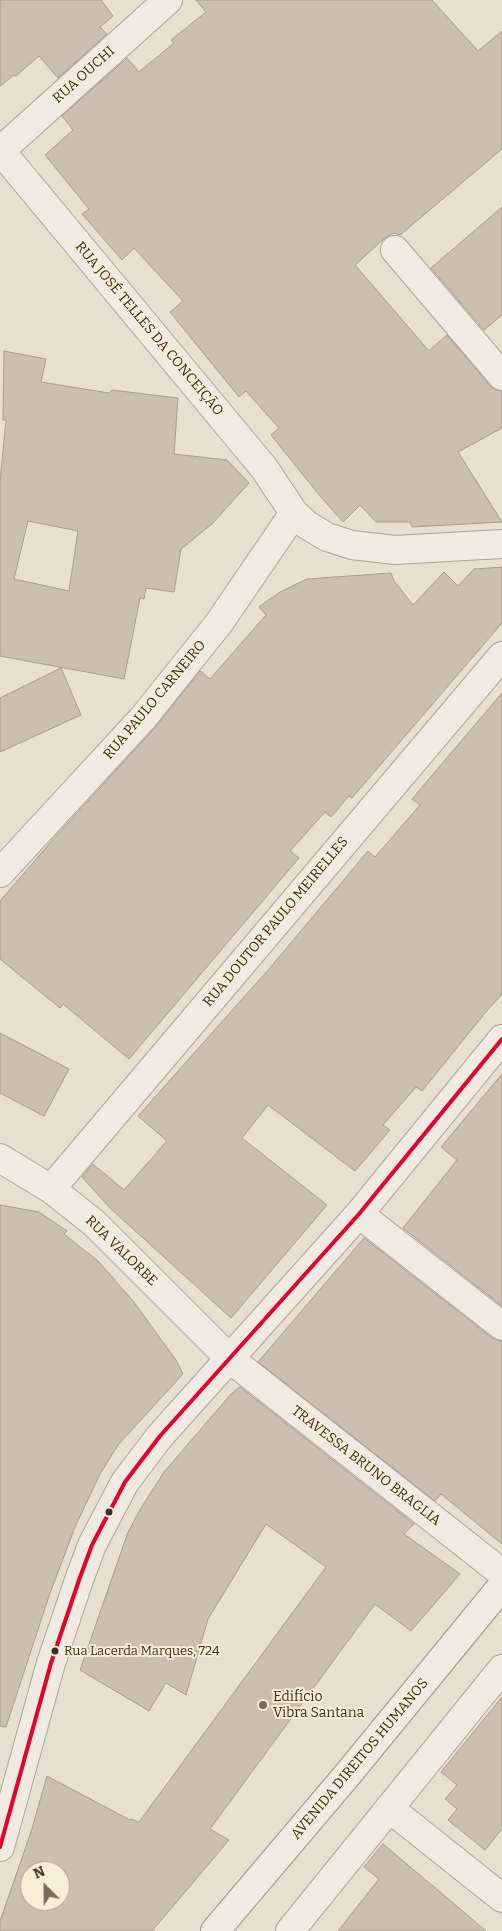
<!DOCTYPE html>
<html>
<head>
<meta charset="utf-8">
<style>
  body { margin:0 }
  #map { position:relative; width:502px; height:1931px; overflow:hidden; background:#e7e0d1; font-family:Bitter,serif }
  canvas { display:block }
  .north { position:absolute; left:20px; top:1861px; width:50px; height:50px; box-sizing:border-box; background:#f7eed8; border:1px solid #ada18e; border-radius:50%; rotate:337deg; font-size:14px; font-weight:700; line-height:20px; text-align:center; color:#3d2e20 }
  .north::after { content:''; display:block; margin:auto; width:18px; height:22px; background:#786c5e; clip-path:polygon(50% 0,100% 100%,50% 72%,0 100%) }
</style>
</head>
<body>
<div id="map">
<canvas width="502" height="1931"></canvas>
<div class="north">N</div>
</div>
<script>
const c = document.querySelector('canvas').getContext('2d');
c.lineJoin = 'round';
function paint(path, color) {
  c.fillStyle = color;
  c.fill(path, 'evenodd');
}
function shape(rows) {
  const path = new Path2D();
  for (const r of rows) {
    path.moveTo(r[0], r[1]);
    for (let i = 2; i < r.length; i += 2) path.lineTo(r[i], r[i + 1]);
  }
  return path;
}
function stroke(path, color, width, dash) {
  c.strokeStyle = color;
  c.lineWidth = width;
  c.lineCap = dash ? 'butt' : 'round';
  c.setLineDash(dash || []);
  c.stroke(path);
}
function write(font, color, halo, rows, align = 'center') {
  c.font = font + ' Bitter,serif';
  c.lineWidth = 4;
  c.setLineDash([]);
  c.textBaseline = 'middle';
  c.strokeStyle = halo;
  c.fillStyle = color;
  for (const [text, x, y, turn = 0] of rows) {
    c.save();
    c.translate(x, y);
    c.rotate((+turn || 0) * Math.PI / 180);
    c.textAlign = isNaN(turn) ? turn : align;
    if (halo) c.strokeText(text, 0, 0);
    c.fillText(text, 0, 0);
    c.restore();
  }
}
const building = shape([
  [0,0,101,0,113,16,100,27,107,34,58,78,39,56,16,76,14,75,0,86,0,0],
  [196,0,432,0,478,51,502,31,502,149,400,235,394,233,385,238,355,265,429,351,447,335,490,386,496,390,502,391,502,428,458,452,502,522,412,527,410,522,376,522,360,505,343,522,320,496,271,435,279,428,246,391,239,397,170,312,183,301,134,248,122,260,82,214,89,209,45,155,73,130,62,116,127,58,139,72,174,43,171,40,206,12,196,0],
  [502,207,502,315,484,330,431,268,502,207],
  [4,351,46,359,41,382,109,393,112,390,178,398,174,454,227,460,249,483,212,524,181,549,174,592,146,588,144,599,140,598,124,679,0,656,0,482,6,420,3,420,4,351],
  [28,521,78,531,69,591,14,579,28,521],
  [502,567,502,623,352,798,349,796,331,817,325,812,290,851,299,858,129,1059,63,1004,60,1008,0,959,0,901,57,835,154,729,200,671,210,679,266,615,259,607,280,592,307,579,391,573,394,581,413,605,444,572,458,586,474,569,502,567],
  [61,668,81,715,0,752,0,698,61,668],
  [502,693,502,994,485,1013,422,1091,416,1087,383,1125,390,1130,355,1171,268,1105,242,1138,327,1205,231,1318,110,1208,82,1177,93,1164,124,1190,167,1141,138,1116,269,969,368,851,375,857,420,805,412,799,502,693],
  [0,1033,69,1069,44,1116,0,1093,0,1033],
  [502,1074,502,1306,403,1228,457,1160,441,1147,502,1074],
  [0,1205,39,1212,67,1231,64,1234,98,1261,133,1301,176,1360,183,1374,118,1445,100,1474,75,1527,49,1596,6,1727,0,1726,0,1205],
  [364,1238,492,1338,502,1341,502,1544,441,1494,435,1501,258,1362,364,1238],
  [240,1387,414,1524,404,1534,460,1574,411,1631,375,1604,210,1829,229,1840,152,1931,0,1931,0,1921,31,1832,47,1776,130,1820,131,1819,139,1822,326,1567,266,1524,208,1619,186,1695,166,1683,149,1711,80,1670,128,1532,141,1508,164,1472,231,1394,240,1387],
  [30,1871,60,1871,60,1901,30,1901,30,1871],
  [502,1697,502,1829,485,1850,448,1820,457,1809,445,1799,457,1785,441,1772,502,1697],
  [383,1844,446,1897,486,1931,338,1931,379,1879,364,1867,383,1844]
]);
paint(building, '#cbbfb2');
stroke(building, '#a89c90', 1);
const minor = shape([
  [0,150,264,468,294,513,307,525,327,537,352,545,395,550,502,544],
  [0,151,168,0],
  [395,250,502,376],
  [0,873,143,718,219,623,294,513],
  [0,1158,51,1189,94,1223,230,1359,502,1573],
  [51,1189,502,656],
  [359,1214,502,1326],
  [389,1808,502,1898],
  [0,1847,51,1663,79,1580,92,1545,125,1482,160,1436,359,1214,502,1039],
  [290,1931,502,1669]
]);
const secondary = shape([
  [215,1931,348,1774,502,1586]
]);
stroke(minor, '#ada599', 30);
stroke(secondary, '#9c958a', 30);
stroke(minor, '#efebe3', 28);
stroke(secondary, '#efebe3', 28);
stroke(shape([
  [0,1847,51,1663,79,1580,92,1545,125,1482,160,1436,359,1214,502,1039]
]), '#e4002b', 4);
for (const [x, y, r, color] of [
  [109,1512,4.5,"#3d2e20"],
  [55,1651,4.5,"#3d2e20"],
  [263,1705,5,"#786c5e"]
]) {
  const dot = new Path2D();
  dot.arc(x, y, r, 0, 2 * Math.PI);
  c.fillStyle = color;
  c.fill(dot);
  stroke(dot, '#f7eed8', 2);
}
write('13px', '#3d2e20', '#f7eed8', [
  ["Rua Lacerda Marques, 724",64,1651]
], 'left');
write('14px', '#3d2e20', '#f7eed8', [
  ["RUA OUCHI",84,75,-42],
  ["RUA JOSÉ TELLES DA CONCEIÇÃO",149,329,50],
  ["RUA PAULO CARNEIRO",155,700,-50],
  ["RUA DOUTOR PAULO MEIRELLES",276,922,-50],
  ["RUA VALORBE",121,1251,44],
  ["TRAVESSA BRUNO BRAGLIA",366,1466,38],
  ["AVENIDA DIREITOS HUMANOS",360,1759,-50]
]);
write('14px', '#3d2e20', '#f7eed8', [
  ["Edifício",273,1697],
  ["Vibra Santana",273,1713]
], 'left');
</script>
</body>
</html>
